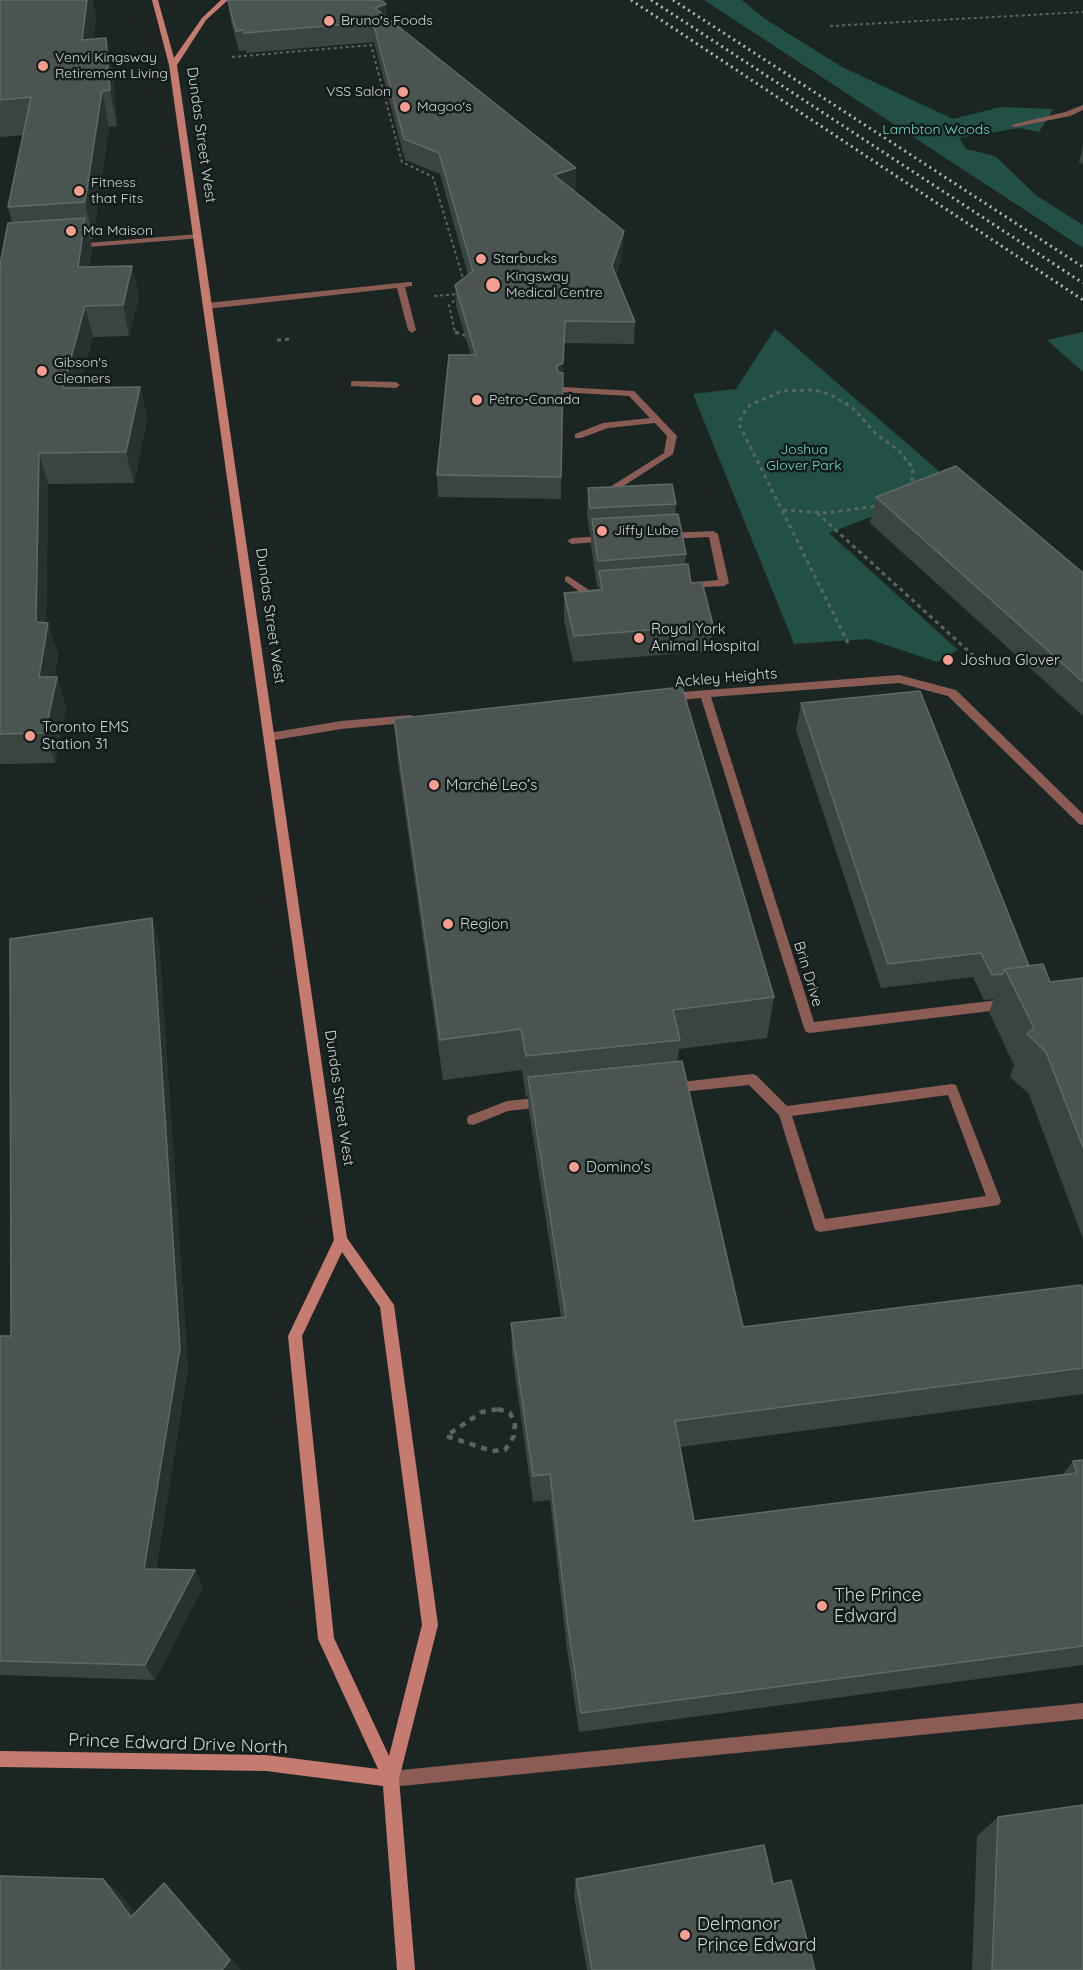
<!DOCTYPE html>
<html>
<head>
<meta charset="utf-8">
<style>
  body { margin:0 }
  canvas { display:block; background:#1b2623 }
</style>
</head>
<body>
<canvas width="1083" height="1970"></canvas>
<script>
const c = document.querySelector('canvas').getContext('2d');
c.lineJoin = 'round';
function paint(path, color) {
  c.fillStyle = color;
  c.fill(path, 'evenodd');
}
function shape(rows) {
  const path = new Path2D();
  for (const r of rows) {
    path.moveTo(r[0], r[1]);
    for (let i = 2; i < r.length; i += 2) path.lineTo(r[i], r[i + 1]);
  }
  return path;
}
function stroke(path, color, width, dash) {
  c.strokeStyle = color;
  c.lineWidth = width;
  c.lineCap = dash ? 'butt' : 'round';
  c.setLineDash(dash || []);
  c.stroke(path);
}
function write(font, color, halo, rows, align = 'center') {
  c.font = font + ' Quicksand,sans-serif';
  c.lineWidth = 5;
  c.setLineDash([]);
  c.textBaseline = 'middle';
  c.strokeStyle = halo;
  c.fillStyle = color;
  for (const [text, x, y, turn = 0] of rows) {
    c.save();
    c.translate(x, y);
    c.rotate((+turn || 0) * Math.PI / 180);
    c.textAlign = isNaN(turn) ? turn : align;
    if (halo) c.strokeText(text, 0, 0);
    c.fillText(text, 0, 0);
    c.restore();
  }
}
paint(shape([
  [704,0,742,0,765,19,842,67,953,119,1001,107,1053,109,1039,132,1019,128,959,138,966,149,995,156,1037,196,1083,225,1083,248],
  [775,329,955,485,829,533,958,650,937,662,868,639,794,644,693,394,736,389],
  [1083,332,1083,372,1047,340]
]), '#224f46');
stroke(shape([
  [830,26,1083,12],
  [232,57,371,45,402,162,433,177,464,282],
  [434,296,459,294],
  [459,297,449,305,455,332,460,334]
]), '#5a6461', 2, [3, 3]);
stroke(shape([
  [455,332,467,336],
  [277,340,290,339],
  [783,510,826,513,877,506],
  [817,513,976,658],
  [848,643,739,424,742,415,750,405,782,391,814,390,829,394,852,407,876,434,898,450,913,468,912,484]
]), '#5a6461', 3, [4, 4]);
stroke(shape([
  [498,1409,510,1413,515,1423,514,1436,505,1450,492,1451,446,1436,482,1412,498,1409]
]), '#5a6461', 4.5, [6, 6]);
paint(shape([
  [1083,105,1083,110,1070,116,1015,127,1011,125,1065,112,1083,105],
  [198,234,202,236,201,238,76,248,72,246,76,244,198,234],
  [409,282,412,282,412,286,405,287,416,330,412,333,408,330,397,288,207,309,203,306,207,303,409,282],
  [354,381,396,382,400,385,396,388,351,386,351,382,354,381],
  [562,387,634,391,677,436,673,454,608,496,602,496,602,492,664,453,667,436,655,423,608,428,581,438,575,438,575,434,603,423,650,418,629,396,559,392,559,388,562,387],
  [713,531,718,534,729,583,724,586,685,588,683,586,688,583,718,580,709,537,668,539,663,536,668,533,713,531],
  [605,536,608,537,608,541,572,544,567,541,572,538,605,536],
  [568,576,589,590,601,589,606,592,601,595,584,595,565,581,565,577,568,576],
  [899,675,956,690,1083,814,1083,825,1079,824,948,696,899,683,711,697,814,1022,1007,999,1011,1001,1013,1004,1011,1007,1007,1009,810,1033,806,1032,804,1028,701,698,670,701,665,697,670,693,899,675],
  [411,715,416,719,415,722,341,729,269,741,264,737,269,733,341,721,411,715],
  [752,1074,756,1075,787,1106,952,1084,956,1085,1001,1201,999,1205,820,1232,815,1230,779,1115,749,1085,672,1093,668,1092,666,1088,668,1084,672,1083,752,1074],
  [948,1095,986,1196,825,1219,792,1116,948,1095],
  [544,1097,548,1098,550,1102,548,1106,544,1107,508,1111,473,1125,468,1124,467,1120,468,1116,507,1101,544,1097],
  [1083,1703,1083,1719,391,1787,385,1785,383,1779,385,1773,391,1771,1083,1703]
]), '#8a5c54');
paint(shape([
  [152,0,158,0,174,58,202,18,221,0,228,0,206,20,177,65,347,1238,394,1305,438,1625,399,1779,415,1970,397,1970,383,1786,266,1771,0,1767,0,1751,266,1755,378,1769,318,1639,288,1336,334,1240,169,65,152,0],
  [342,1252,380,1307,422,1625,389,1756,334,1638,302,1336,342,1252]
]), '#c57b6f');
stroke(shape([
  [631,0,1083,300],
  [651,0,1083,283],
  [673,0,1083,267]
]), '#b0b6b4', 3, [2, 4]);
paint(shape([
  [0,0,96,16,93,39,106,38,113,73,117,126,109,127,93,239,90,239,92,248,89,267,132,266,139,297,129,336,93,337,79,388,140,387,147,418,134,483,48,484,46,623,58,654,54,677,57,677,66,708,55,763,0,764,0,265,12,223,8,207,23,135,0,137],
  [228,1,387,17,576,189,573,190,623,252,616,275,635,322,634,344,564,343,562,385,561,499,438,497,437,475,471,355,456,306,455,285,468,275,440,174,405,160,374,42,246,53,246,50,239,51,231,21],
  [1083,146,1083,164,1079,162],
  [588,488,676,504,675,515,686,554,685,564,691,583,713,625,710,651,573,662,564,620,564,593,598,591,599,587,597,587,591,545,591,535,590,535,587,514],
  [876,497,1083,573,1083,716,870,523],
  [801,703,1029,966,1050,982,1083,978,1083,1239,1029,1094,1010,1077,1014,1065,989,1012,994,999,984,1000,973,977,881,988,796,730],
  [394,719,774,997,767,1038,679,1049,677,1062,743,1327,1083,1289,1083,1394,680,1447,694,1521,1063,1474,1073,1461,1083,1460,1083,1665,579,1732,567,1649,550,1500,533,1502,512,1353,511,1323,561,1317,529,1111,528,1096,526,1097,522,1070,443,1080,398,763],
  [159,943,188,1368,156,1570,203,1587,155,1680,0,1675,0,1336,11,1336],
  [998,1817,1083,1970,972,1970,977,1836],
  [576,1879,773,1884,815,1970,587,1970,574,1896]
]), '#3a4542');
paint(shape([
  [86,0,93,0,96,16,89,75,82,40],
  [386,4,388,24,375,8],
  [106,38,113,73,117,126,110,90],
  [102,91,109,127,93,239,85,202],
  [576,168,576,189,554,196,554,175],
  [85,218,92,248,85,298,78,267],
  [624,231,623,252,611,287,612,266],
  [132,266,139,297,129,336,123,305],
  [85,306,93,337,71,419,63,388],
  [565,321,562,385,561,499,562,385,557,388,557,366],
  [140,387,147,418,134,483,126,452],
  [39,453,48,484,46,638,48,623,58,654,49,708,39,677,36,622],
  [57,677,66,708,55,763,45,733],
  [152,918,159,943,188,1368,154,1586,144,1569],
  [195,1570,203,1587,155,1680,145,1665],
  [103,1879,121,1894,148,1931,131,1917],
  [164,1883,179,1898,241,1970,222,1970]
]), '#27322f');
const building = shape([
  [0,0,87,0,82,40,106,38,110,90,102,91,85,202,8,207,31,97,0,100,0,0],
  [229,0,381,0,386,4,375,8,576,168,554,175,624,231,612,266,635,322,565,321,563,363,557,366,558,372,563,373,561,477,437,475,449,355,476,355,455,285,473,271,439,153,404,139,373,22,244,33,243,30,236,31,228,1,229,0],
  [85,218,78,267,132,266,123,305,85,306,63,388,140,387,126,452,39,453,36,622,48,623,39,677,57,677,45,733,0,734,0,265,8,223,85,218],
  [956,466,1083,573,1083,682,876,497,956,466],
  [672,484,676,504,590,508,588,488,672,484],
  [678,514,686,554,598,561,592,519,678,514],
  [688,564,691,583,702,582,713,625,574,636,564,593,602,590,599,571,688,564],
  [682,687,774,997,673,1010,680,1040,526,1056,521,1029,440,1040,394,719,682,687],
  [920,691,1029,966,1005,969,1003,974,992,975,981,953,888,964,801,703,920,691],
  [152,918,180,1348,144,1569,195,1570,145,1665,0,1661,0,1336,11,1336,10,939,152,918],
  [1043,964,1050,982,1083,978,1083,1147,1046,1052,1027,1034,1034,1028,1005,969,1043,964],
  [682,1061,743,1327,1081,1285,1083,1289,1083,1368,675,1421,694,1521,1077,1473,1073,1461,1083,1460,1083,1646,581,1713,568,1627,550,1474,533,1476,511,1323,566,1317,528,1077,682,1061],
  [1083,1805,1083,1970,992,1970,998,1817,1083,1805],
  [764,1845,773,1884,791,1880,815,1970,592,1970,576,1879,764,1845],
  [0,1876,103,1879,131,1917,164,1883,230,1960,222,1970,0,1970,0,1876]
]);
paint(building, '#4a5552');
stroke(building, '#5f6966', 1.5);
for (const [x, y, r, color] of [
  [329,21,6,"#f59d8e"],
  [43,66,6,"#f59d8e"],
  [403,92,6,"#f59d8e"],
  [405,107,6,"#f59d8e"],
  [79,191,6,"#f59d8e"],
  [71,231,6,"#f59d8e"],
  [481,259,6,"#f59d8e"],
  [493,285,8,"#f59d8e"],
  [42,371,6,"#f59d8e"],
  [477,400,6,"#f59d8e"],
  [602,531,6,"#f59d8e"],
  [639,638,6,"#f59d8e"],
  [948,660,6,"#f59d8e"],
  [30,736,6,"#f59d8e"],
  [434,785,6,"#f59d8e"],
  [448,924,6,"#f59d8e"],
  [574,1167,6,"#f59d8e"],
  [822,1606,6,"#f59d8e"],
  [685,1935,6,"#f59d8e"]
]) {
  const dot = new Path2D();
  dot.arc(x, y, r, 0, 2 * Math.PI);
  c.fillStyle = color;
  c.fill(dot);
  stroke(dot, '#121c1a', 2);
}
write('14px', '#d0d6d4', '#121c1a', [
  ["Bruno's Foods",341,21],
  ["Venvi Kingsway",55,58],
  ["Retirement Living",55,74],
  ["VSS Salon",391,92,"right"],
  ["Magoo's",417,107],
  ["Fitness",91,183],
  ["that Fits",91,199],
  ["Ma Maison",83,231],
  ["Starbucks",493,259],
  ["Kingsway",506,277],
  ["Medical Centre",506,293],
  ["Gibson's",54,363],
  ["Cleaners",54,379],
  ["Petro-Canada",489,400],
  ["Jiffy Lube",614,531]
], 'left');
write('14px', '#6adac3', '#121c1a', [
  ["Lambton Woods",936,130],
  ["Joshua",804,450],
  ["Glover Park",804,466]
]);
write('15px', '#d0d6d4', '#121c1a', [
  ["Dundas Street West",201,135,82],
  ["Dundas Street West",270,616,82],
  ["Ackley Heights",726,678,-5],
  ["Brin Drive",808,974,73],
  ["Dundas Street West",339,1098,82]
]);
write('15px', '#d0d6d4', '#121c1a', [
  ["Royal York",651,629],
  ["Animal Hospital",651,646],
  ["Joshua Glover",960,660],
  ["Toronto EMS",42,727],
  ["Station 31",42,744],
  ["Marché Leo’s",446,785],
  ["Region",460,924],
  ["Domino's",586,1167]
], 'left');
write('18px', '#d0d6d4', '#121c1a', [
  ["The Prince",834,1596],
  ["Edward",834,1617],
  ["Delmanor",697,1925],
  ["Prince Edward",697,1946]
], 'left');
write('18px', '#d0d6d4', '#121c1a', [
  ["Prince Edward Drive North",178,1744,2]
]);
</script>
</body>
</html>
